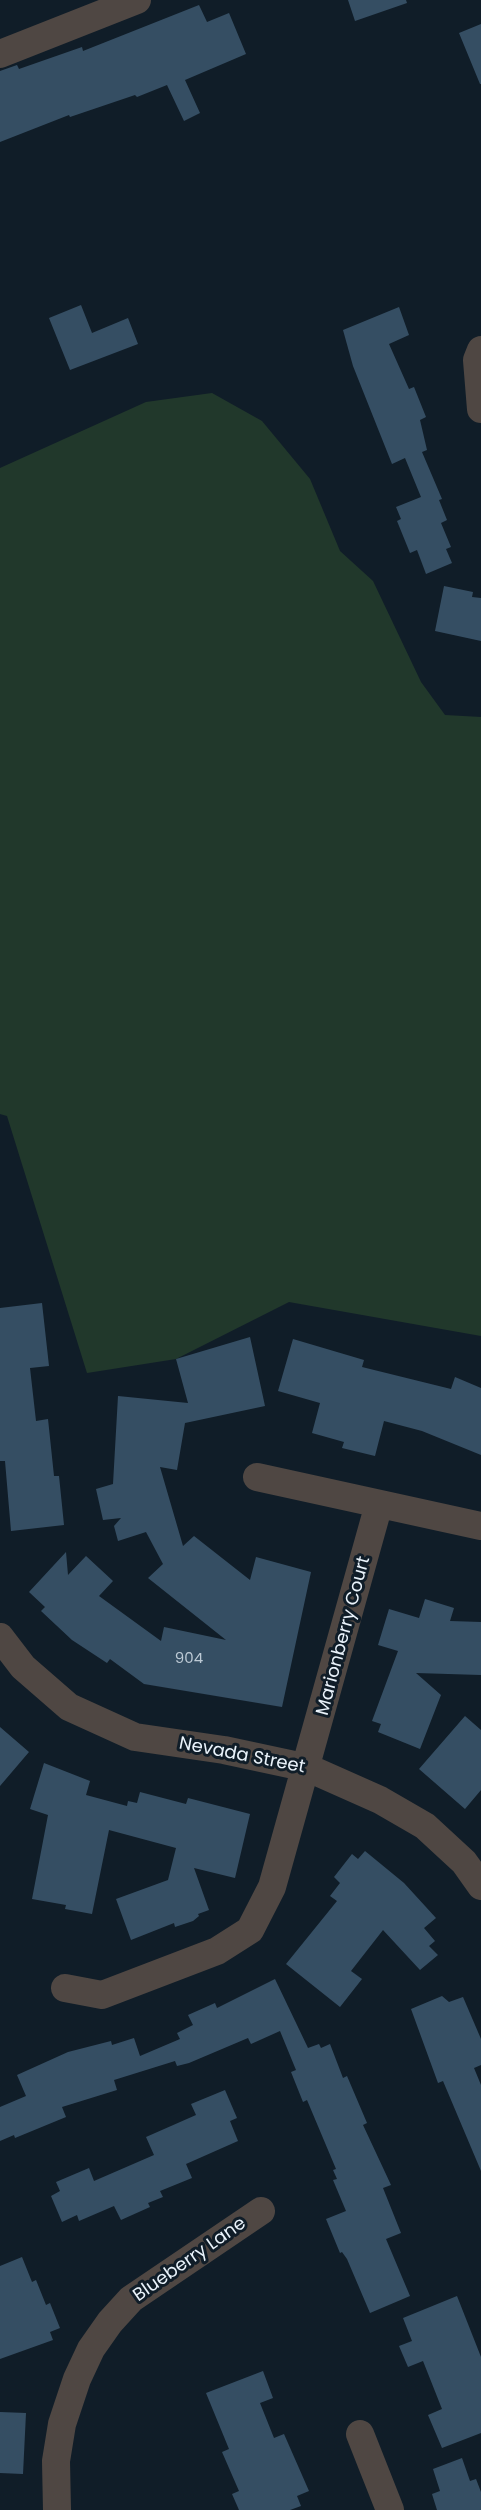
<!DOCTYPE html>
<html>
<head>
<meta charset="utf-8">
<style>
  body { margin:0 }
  canvas { display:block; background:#101d28 }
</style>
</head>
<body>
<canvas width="481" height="2510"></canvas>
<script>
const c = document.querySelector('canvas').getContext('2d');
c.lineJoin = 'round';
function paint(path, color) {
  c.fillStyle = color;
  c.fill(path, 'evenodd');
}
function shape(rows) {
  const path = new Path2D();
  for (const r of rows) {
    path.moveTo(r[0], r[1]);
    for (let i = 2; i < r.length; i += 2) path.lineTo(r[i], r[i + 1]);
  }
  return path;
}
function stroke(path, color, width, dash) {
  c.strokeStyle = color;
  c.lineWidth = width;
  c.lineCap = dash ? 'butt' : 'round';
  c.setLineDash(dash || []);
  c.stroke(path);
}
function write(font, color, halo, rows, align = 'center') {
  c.font = font + ' Poppins,sans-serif';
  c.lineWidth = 6;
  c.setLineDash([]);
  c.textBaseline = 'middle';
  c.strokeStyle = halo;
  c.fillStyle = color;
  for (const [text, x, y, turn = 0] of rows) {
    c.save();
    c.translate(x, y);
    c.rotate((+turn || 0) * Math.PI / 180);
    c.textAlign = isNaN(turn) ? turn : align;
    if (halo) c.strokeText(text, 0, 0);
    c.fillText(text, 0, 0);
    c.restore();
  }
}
paint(shape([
  [212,393,262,421,310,479,340,551,373,581,421,682,445,715,481,717,481,1336,289,1302,176,1359,87,1373,7,1116,0,1114,0,468,146,402]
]), '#21382b');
paint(shape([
  [348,0,406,0,407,3,355,21],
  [199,5,207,22,229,13,246,54,185,80,200,113,184,121,167,85,137,97,135,95,70,117,69,115,0,142,0,71,17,65,19,69,82,47,83,51],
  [481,24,481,84,480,84,459,33],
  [81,305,92,333,128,318,138,344,70,370,49,318],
  [399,307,409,335,389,344,409,389,414,387,426,417,420,420,427,450,422,452,442,499,439,500,447,520,441,523,451,547,446,549,452,563,426,574,417,550,410,553,397,521,401,519,396,507,421,497,405,458,392,464,353,366,343,330],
  [444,586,473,592,472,597,481,598,481,641,435,631],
  [42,1303,49,1366,30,1368,36,1421,48,1419,54,1476,59,1476,64,1525,11,1531,5,1461,0,1461,0,1308],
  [250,1337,265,1406,185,1423,177,1470,160,1467,183,1546,194,1536,250,1580,256,1557,311,1572,282,1707,144,1684,110,1659,107,1663,72,1640,41,1611,45,1607,29,1592,66,1552,68,1575,86,1556,113,1581,99,1596,161,1641,164,1627,226,1640,148,1578,163,1564,146,1532,118,1541,114,1526,121,1518,103,1520,96,1489,113,1484,118,1396,188,1403,176,1359],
  [293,1339,364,1360,362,1367,451,1389,455,1377,481,1388,481,1455,422,1431,384,1421,375,1456,342,1448,344,1442,312,1433,320,1403,278,1391],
  [425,1599,454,1608,450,1621,481,1622,481,1675,416,1673,441,1695,420,1749,378,1732,381,1724,372,1721,398,1651,378,1645,389,1609,419,1618],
  [465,1716,481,1730,481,1790,465,1809,419,1769],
  [0,1727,29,1752,0,1786],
  [44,1763,90,1781,86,1795,127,1806,128,1801,137,1803,140,1792,186,1804,188,1798,250,1814,235,1878,194,1868,209,1910,198,1914,199,1916,193,1921,175,1927,174,1923,131,1940,116,1899,168,1880,176,1848,109,1830,92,1914,65,1909,66,1905,32,1899,48,1815,30,1809],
  [365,1851,404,1883,436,1918,424,1928,435,1941,429,1946,438,1955,420,1970,383,1930,351,1971,362,1979,340,2007,286,1964,337,1901,330,1896,340,1883,334,1877,352,1854,358,1859],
  [275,1979,308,2048,319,2044,321,2048,330,2044,343,2078,347,2076,367,2123,363,2125,391,2185,383,2188,401,2233,386,2239,410,2296,370,2313,347,2259,342,2252,340,2253,326,2219,346,2211,333,2180,337,2179,333,2170,336,2169,307,2100,303,2102,291,2072,296,2070,280,2031,251,2044,248,2038,189,2063,177,2066,175,2061,114,2080,117,2090,62,2107,66,2117,15,2138,14,2135,0,2141,0,2107,26,2096,17,2075,68,2052,111,2041,112,2045,134,2038,140,2056,180,2039,177,2033,193,2025,188,2015,215,2003,217,2008],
  [442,1996,449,2002,463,1997,481,2039,481,2065,474,2068,481,2085,481,2171,443,2081,438,2083,411,2009],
  [225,2090,237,2118,230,2121,238,2141,186,2164,192,2178,160,2191,163,2197,148,2203,150,2207,121,2220,114,2206,79,2221,77,2215,62,2222,51,2196,60,2191,56,2182,89,2168,94,2181,154,2155,146,2137,196,2115,191,2104],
  [22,2257,32,2282,36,2280,46,2305,50,2303,60,2328,50,2332,53,2340,0,2359,0,2266],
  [457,2296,481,2357,481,2433,442,2448,428,2415,442,2409,423,2361,408,2367,399,2346,412,2341,403,2318],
  [263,2371,273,2398,260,2403,274,2438,284,2434,309,2491,297,2496,301,2506,290,2510,239,2510,232,2494,239,2491,222,2452,229,2449,206,2393],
  [0,2412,26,2413,23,2474,0,2473],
  [462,2458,470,2481,476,2479,481,2492,481,2510,437,2510,432,2494,440,2491,433,2469]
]), '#354e63');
stroke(shape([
  [0,54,137,0],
  [481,350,477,360,481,409],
  [257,1477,481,1526],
  [0,1637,23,1667,69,1707,135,1737,224,1750,308,1768,380,1800,425,1826,464,1862,481,1886],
  [65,1988,102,1995,217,1951,250,1930,272,1887,379,1504],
  [360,2434,390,2510],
  [57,2510,56,2461,62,2424,77,2379,91,2349,110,2322,131,2299,261,2211]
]), '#4f4743', 28);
write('15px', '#bdcad5', null, [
  ["904",189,1659]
]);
write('18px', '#eaf3fb', '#101d28', [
  ["Marionberry Court",344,1636,-75],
  ["Nevada Street",242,1756,11],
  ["Blueberry Lane",190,2260,-35]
]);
</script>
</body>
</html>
